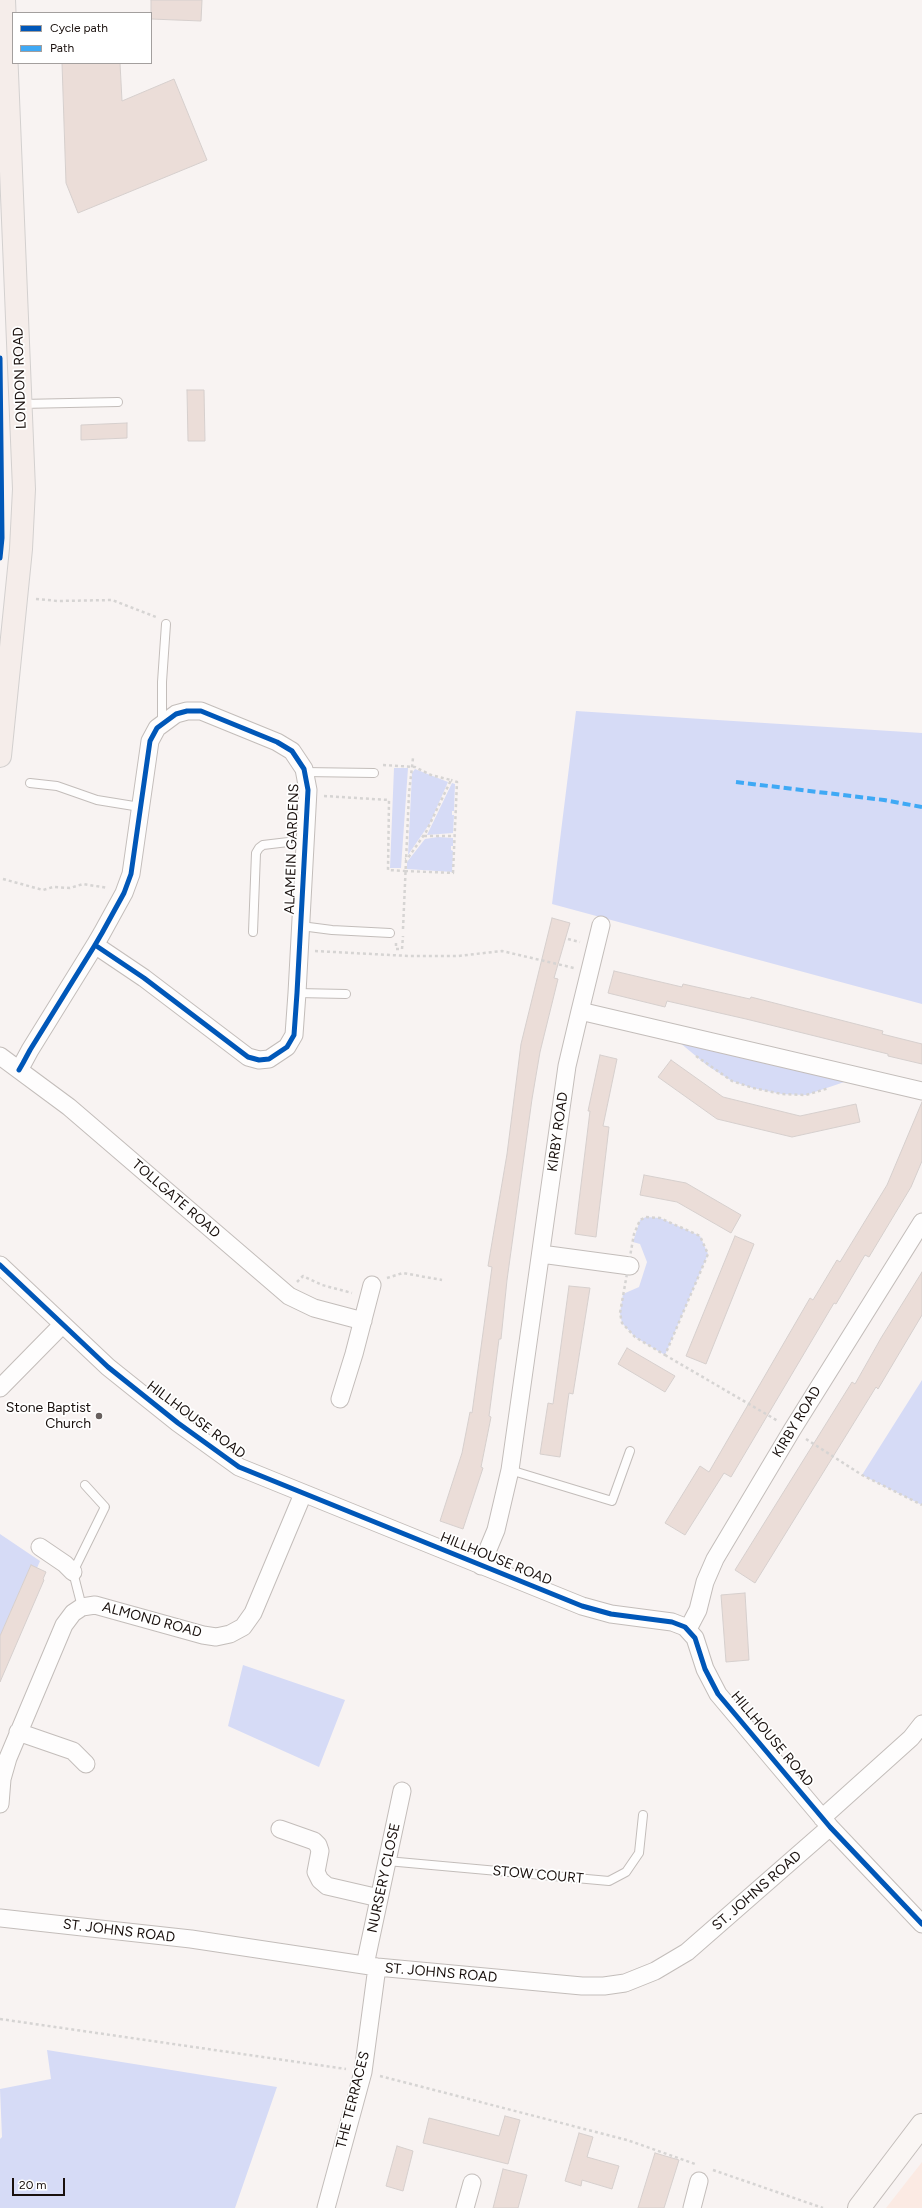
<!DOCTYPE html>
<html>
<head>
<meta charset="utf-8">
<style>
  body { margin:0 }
  #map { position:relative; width:922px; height:2208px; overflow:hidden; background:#f8f3f2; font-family:Figtree,sans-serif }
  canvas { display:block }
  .legend { position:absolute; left:12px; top:12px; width:140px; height:52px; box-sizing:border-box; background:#fff; border:1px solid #a39f9e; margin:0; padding:5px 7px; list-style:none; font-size:12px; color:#19100d }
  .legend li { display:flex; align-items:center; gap:8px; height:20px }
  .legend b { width:20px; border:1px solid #a39f9e }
  .scale { position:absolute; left:12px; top:2178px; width:53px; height:18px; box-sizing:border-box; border:2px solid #19100d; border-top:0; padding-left:5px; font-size:12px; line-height:14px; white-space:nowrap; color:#19100d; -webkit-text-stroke:3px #fff; paint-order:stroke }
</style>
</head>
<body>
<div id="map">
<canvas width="922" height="2208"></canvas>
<ul class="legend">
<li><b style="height:5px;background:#0057b8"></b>Cycle path</li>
<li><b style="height:5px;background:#3fa9f5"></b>Path</li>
</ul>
<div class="scale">20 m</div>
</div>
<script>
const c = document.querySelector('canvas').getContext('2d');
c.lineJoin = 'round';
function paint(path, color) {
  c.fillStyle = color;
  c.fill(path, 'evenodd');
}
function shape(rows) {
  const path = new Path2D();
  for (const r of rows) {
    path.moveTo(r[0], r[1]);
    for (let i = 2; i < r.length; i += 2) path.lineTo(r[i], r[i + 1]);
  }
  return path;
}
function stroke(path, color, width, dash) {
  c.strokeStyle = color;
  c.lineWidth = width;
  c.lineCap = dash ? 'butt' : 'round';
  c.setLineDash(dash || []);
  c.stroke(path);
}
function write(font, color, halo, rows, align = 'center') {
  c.font = font + ' Figtree,sans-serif';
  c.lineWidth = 3.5;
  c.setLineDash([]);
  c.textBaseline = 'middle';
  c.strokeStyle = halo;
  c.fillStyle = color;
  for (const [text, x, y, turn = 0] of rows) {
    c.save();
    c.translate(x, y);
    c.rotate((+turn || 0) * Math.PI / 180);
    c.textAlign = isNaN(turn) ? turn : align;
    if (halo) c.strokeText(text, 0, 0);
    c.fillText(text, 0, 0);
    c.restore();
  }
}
paint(shape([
  [922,2162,922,2208,886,2208]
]), '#fbeae3');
paint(shape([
  [576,711,922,733,922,1004,552,904],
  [394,768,408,768,401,868,390,868],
  [415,769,448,782,430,823,408,855,412,773],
  [452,783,455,784,454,811,452,811,452,815,454,815,453,833,427,835],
  [438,837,453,838,453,846,451,846,451,850,453,851,452,872,407,869,407,862,425,839],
  [668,1033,859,1077,806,1095,782,1094,753,1088,732,1081,708,1066],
  [646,1217,660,1218,700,1236,708,1254,665,1355,635,1337,622,1323,620,1313,623,1294,639,1287,647,1262,640,1244,633,1242,640,1220],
  [922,1380,922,1505,862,1475],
  [0,1534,40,1561,37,1568,31,1565,0,1636],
  [243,1665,345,1700,319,1767,228,1726],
  [47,2050,277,2087,235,2208,0,2208,0,2139,2,2137,0,2089,51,2079]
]), '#d6dbf6');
const building = shape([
  [151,0,202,0,201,21,151,19,151,0],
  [62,63,120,63,122,101,174,79,207,160,78,213,66,183,62,63],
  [187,390,204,390,205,441,188,441,187,390],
  [127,423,127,438,81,440,81,425,127,423],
  [552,918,570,923,554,978,558,979,540,1052,532,1099,507,1280,501,1339,499,1339,489,1416,491,1417,481,1467,483,1468,463,1529,440,1521,462,1453,470,1412,472,1413,492,1267,488,1266,507,1154,521,1044,552,918],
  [614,971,682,987,683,984,750,999,751,997,883,1031,882,1034,922,1044,922,1064,888,1056,888,1054,746,1019,667,1001,665,1007,608,993,614,971],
  [600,1055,617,1059,603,1126,609,1127,596,1237,575,1234,590,1111,588,1111,600,1055],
  [671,1060,723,1097,800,1116,856,1104,860,1122,792,1137,717,1119,658,1077,671,1060],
  [922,1102,922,1161,911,1187,869,1257,865,1255,836,1304,834,1303,731,1477,724,1473,685,1535,665,1523,700,1466,709,1472,810,1298,813,1300,837,1260,840,1262,887,1185,922,1102],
  [644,1175,686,1183,741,1215,731,1233,677,1202,640,1195,644,1175],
  [735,1236,754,1244,706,1364,686,1356,735,1236],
  [922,1272,922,1315,878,1389,876,1387,755,1583,735,1570,852,1382,855,1384,881,1338,922,1272],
  [569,1286,590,1288,573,1394,569,1393,560,1457,540,1454,548,1403,553,1404,569,1286],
  [627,1348,675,1376,665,1392,618,1364,627,1348],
  [31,1565,46,1572,43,1579,44,1580,0,1682,0,1636,31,1565],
  [745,1593,749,1660,726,1662,721,1595,745,1593],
  [505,2116,520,2120,508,2164,423,2143,429,2118,499,2136,505,2116],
  [579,2133,593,2137,587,2157,619,2166,612,2189,582,2180,581,2186,565,2181,579,2133],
  [397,2146,413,2151,403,2191,386,2186,397,2146],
  [655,2153,679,2160,664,2208,638,2208,655,2153],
  [503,2169,527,2175,518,2208,493,2208,503,2169]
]);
paint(building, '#ebddd8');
stroke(building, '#d6cfcd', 1);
const lane = shape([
  [21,404,118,402],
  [162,722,162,682,166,624],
  [304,772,374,773],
  [30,783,57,786,97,800,140,807],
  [301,926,332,930,390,933],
  [253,932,256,853,259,848,263,845,305,840],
  [297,993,346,994],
  [510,1470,612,1501,630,1451],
  [82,1607,73,1572,105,1507,85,1485],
  [387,1861,609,1881,626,1872,639,1853,643,1815]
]);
const street = shape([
  [580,1011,601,925],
  [0,1056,69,1107,289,1296,314,1308,363,1321],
  [19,1070,23,1063,30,1050,95,945,102,933,124,893,131,874,150,741,157,728,176,714,187,711,201,711,277,742,292,751,304,769,308,790,297,993,294,1035,287,1047,269,1059,259,1060,248,1057,144,978,95,945],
  [541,1254,630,1266],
  [0,1265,108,1367,178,1423,239,1467,582,1606,611,1614,672,1622,685,1627,695,1638,705,1669,718,1694,830,1827,922,1924],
  [0,1388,62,1325],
  [340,1399,354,1354,372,1285],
  [40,1547,65,1564,73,1572],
  [481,1566,496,1530,510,1470,567,1066,580,1011,922,1091],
  [688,1629,698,1610,705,1582,715,1559,792,1430,922,1222],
  [18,1732,73,1751,86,1764],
  [0,1804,2,1779,8,1758,64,1625,73,1613,82,1607,95,1605,203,1635,216,1637,230,1634,243,1627,253,1613,303,1494],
  [822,1818,911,1738,922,1724],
  [280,1829,314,1841,318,1845,320,1851,316,1872,320,1880,327,1886,379,1898],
  [0,1918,191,1939,377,1967,582,1986,604,1986,625,1983,655,1971,687,1952,830,1827],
  [365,1965,402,1791],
  [326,2208,363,2072,377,1967],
  [465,2208,472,2183],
  [692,2208,699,2181]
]);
const secondary = shape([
  [859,2208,922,2125]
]);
const primary = shape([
  [0,756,21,549,24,489,4,0]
]);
stroke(lane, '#c3bdba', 10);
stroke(street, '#c3bdba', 19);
stroke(secondary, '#c3bdba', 24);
stroke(primary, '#d3d0cf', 24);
stroke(shape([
  [36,599,58,601,112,600,156,617],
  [383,765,415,767,431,775,451,780,426,832,408,858,405,859],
  [324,796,389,800,388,870,405,871],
  [424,836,455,836],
  [405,871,453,873,457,782,451,780],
  [3,879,43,890,53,887,70,888,83,884,108,888],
  [403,929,409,793,413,758],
  [568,939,580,942],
  [396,943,396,949,402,949,403,936],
  [315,951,409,956,458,956,502,951,574,968],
  [696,1056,732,1081,753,1088,782,1094,806,1095,829,1088],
  [646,1217,660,1218,700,1236,708,1254,665,1355,635,1337,622,1323,620,1313,634,1234,640,1220,646,1217],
  [387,1278,403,1273,442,1280],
  [297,1282,303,1276,322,1285,352,1293],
  [665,1355,778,1421],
  [806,1439,862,1475,922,1505],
  [0,2019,346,2069],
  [380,2076,627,2140,695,2164],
  [713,2170,823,2208]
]), '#d6d4d3', 2.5, [3, 3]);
stroke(lane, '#fefdfd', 8);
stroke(street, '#fefdfd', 17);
stroke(secondary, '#faf6f4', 22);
stroke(primary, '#f5edea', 22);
stroke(shape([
  [736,782,884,800,922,807]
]), '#3fa9f5', 4, [8, 4]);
stroke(shape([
  [0,358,2,538,0,558],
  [19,1070,23,1063,30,1050,95,945,102,933,124,893,131,874,150,741,157,728,176,714,187,711,201,711,277,742,292,751,304,769,308,790,297,993,294,1035,287,1047,269,1059,259,1060,248,1057,144,978,95,945],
  [0,1265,108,1367,178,1423,239,1467,582,1606,611,1614,672,1622,685,1627,695,1638,705,1669,718,1694,830,1827,922,1924]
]), '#0057b8', 5);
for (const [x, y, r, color] of [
  [99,1416,4,"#675f5d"]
]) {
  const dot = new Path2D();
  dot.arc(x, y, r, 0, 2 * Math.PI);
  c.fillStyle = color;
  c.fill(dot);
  stroke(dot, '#fff', 1.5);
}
write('14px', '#19100d', '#fff', [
  ["LONDON ROAD",20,378,-92],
  ["ALAMEIN GARDENS",292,849,-88],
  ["KIRBY ROAD",558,1132,-82],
  ["TOLLGATE ROAD",176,1199,41],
  ["HILLHOUSE ROAD",196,1420,37],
  ["KIRBY ROAD",797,1422,-59],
  ["HILLHOUSE ROAD",496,1559,22],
  ["ALMOND ROAD",152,1620,15],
  ["HILLHOUSE ROAD",772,1739,50],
  ["STOW COURT",538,1875,5],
  ["NURSERY CLOSE",384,1878,-78],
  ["ST. JOHNS ROAD",757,1891,-41],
  ["ST. JOHNS ROAD",119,1931,7],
  ["ST. JOHNS ROAD",441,1973,5],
  ["THE TERRACES",353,2100,-76]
]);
write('14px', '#19100d', '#fff', [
  ["Stone Baptist",91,1408],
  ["Church",91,1424]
], 'right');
</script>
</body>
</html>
